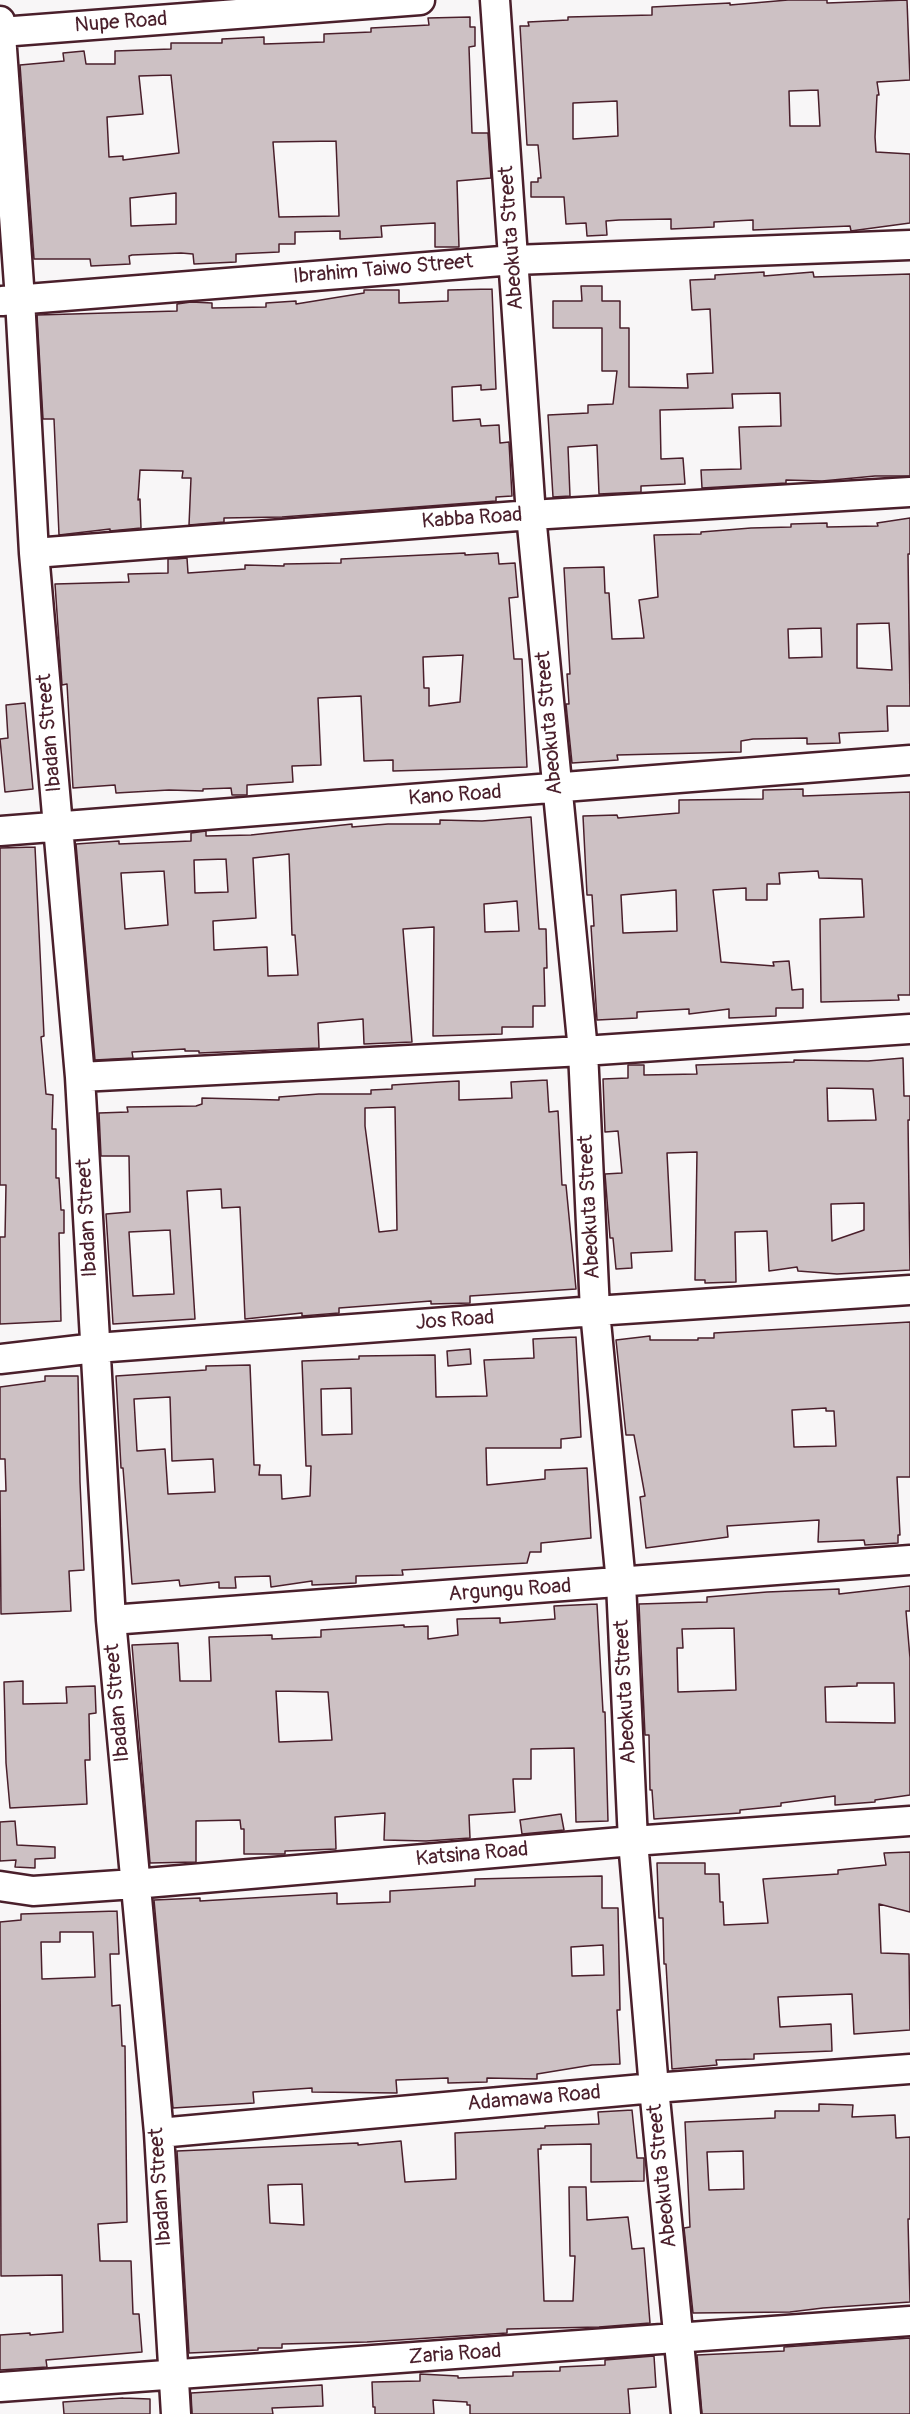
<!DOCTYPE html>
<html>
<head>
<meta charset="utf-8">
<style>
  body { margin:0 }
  canvas { display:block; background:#f8f6f7 }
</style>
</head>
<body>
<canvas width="910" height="2414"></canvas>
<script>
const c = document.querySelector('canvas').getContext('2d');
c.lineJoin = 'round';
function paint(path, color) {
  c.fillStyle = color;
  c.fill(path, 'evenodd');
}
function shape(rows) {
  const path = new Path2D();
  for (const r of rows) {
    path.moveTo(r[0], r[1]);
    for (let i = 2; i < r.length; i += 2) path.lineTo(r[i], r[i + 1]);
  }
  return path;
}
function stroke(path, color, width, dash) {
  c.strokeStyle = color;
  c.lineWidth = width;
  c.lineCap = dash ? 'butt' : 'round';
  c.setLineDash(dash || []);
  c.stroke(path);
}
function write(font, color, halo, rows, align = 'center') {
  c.font = font + ' Pangolin,sans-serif';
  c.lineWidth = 4.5;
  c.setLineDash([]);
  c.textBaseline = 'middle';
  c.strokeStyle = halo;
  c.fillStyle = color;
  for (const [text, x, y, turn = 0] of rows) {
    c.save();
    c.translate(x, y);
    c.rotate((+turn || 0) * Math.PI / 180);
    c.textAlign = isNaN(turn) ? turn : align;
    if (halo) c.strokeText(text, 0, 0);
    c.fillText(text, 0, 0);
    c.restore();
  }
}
const building = shape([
  [788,0,827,0,827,3,907,0,910,80,877,82,879,95,877,95,875,137,876,152,910,154,910,223,858,230,851,231,850,226,753,230,753,220,714,222,714,227,671,229,671,219,619,220,606,221,607,235,587,236,586,223,566,224,564,197,531,197,531,182,538,182,538,178,541,178,538,145,527,145,520,26,529,26,528,22,568,20,568,17,652,15,652,7,730,3,730,5,788,0],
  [818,90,820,126,790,126,789,91,818,90],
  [617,101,618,136,573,139,573,103,617,101],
  [470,17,470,27,475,27,475,46,469,47,472,133,488,133,491,178,457,181,459,247,435,247,435,223,381,226,382,237,340,239,340,231,295,232,295,244,279,244,279,252,236,254,236,262,194,264,193,254,181,253,132,255,129,256,130,264,91,266,90,259,34,259,20,65,64,61,63,53,84,51,86,64,115,64,115,51,171,49,171,43,222,43,222,39,264,37,264,44,324,42,324,34,371,32,371,28,429,25,428,18,470,17],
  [171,75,179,153,123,160,123,156,109,157,107,117,143,114,139,76,171,75],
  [336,141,339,216,279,217,273,142,336,141],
  [176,193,176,224,131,226,130,198,176,193],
  [764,272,764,276,813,272,814,277,910,274,910,476,875,476,822,481,786,480,786,483,702,488,701,470,741,469,739,427,781,426,780,393,732,394,733,408,660,410,661,459,683,458,685,484,641,486,641,492,599,494,597,445,568,447,570,496,553,497,548,415,588,413,588,405,613,404,617,371,602,371,602,328,553,328,553,301,582,301,581,286,602,286,602,301,620,301,620,328,629,328,629,387,688,388,687,374,713,373,710,309,692,310,690,280,715,279,715,275,764,272],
  [492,289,496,389,481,390,481,385,452,387,453,421,480,419,481,426,499,425,500,443,509,442,512,496,496,497,496,501,282,517,224,518,224,522,189,525,191,478,182,478,183,471,140,470,138,500,140,499,141,528,110,531,110,529,59,535,54,419,43,419,37,315,177,311,177,304,191,302,212,303,212,308,266,307,266,303,296,301,296,304,364,293,364,290,399,290,399,303,448,301,448,290,492,289],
  [910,518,910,554,908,554,910,706,887,706,888,731,839,733,840,743,807,744,807,738,753,739,741,741,741,752,617,755,618,760,572,763,566,704,569,704,567,674,570,674,564,568,604,567,605,593,609,593,612,639,644,638,639,600,658,597,654,535,701,534,701,532,751,528,791,527,791,524,827,523,827,527,878,526,877,523,910,518],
  [889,623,892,670,857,668,857,624,889,623],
  [821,628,822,657,789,658,788,629,821,628],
  [465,553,465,555,498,553,499,564,515,563,518,597,509,598,514,659,522,659,527,767,393,771,393,760,364,761,361,696,318,698,321,765,292,766,293,782,247,785,247,795,232,795,231,788,203,789,203,791,169,790,116,793,115,785,73,788,67,684,62,685,55,584,129,582,128,574,168,573,168,559,176,559,187,558,188,573,245,569,245,565,284,566,284,564,341,563,341,559,465,553],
  [463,655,460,702,429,706,429,688,424,688,423,657,463,655],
  [25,703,33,789,5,792,0,739,8,738,6,705,25,703],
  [803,789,803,796,910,792,910,995,898,995,899,1000,821,1002,820,919,864,917,862,879,819,878,818,871,779,873,780,884,767,884,767,900,746,900,746,888,713,890,721,962,774,966,773,962,789,961,792,990,803,989,803,1008,776,1008,776,1016,729,1018,729,1009,689,1014,689,1009,637,1012,637,1018,597,1020,591,926,594,926,592,895,587,895,583,816,617,815,618,818,679,813,679,800,763,799,763,790,803,789],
  [676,890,677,931,623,933,621,895,676,890],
  [531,817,539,929,546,929,547,968,544,968,545,1006,533,1006,533,1027,502,1027,502,1034,433,1036,434,927,403,929,412,1042,364,1044,363,1019,318,1023,319,1048,199,1053,199,1051,185,1051,185,1049,132,1052,133,1058,95,1060,76,844,119,841,119,844,191,841,191,833,206,831,206,836,251,835,352,824,352,827,388,824,440,824,440,820,482,821,531,817],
  [289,854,292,935,295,935,298,975,268,976,267,947,214,950,213,921,256,918,253,858,289,854],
  [226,859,228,892,195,893,194,860,226,859],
  [164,871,168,925,125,929,121,873,164,871],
  [517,901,519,931,485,932,484,904,517,901],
  [35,847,44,1036,41,1037,46,1094,53,1095,52,1129,56,1129,56,1178,59,1178,61,1210,64,1210,64,1233,59,1233,61,1321,0,1324,0,1237,5,1237,6,1185,0,1185,0,848,35,847],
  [903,1058,904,1096,910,1096,910,1120,908,1120,910,1270,837,1274,798,1271,797,1267,769,1271,767,1231,735,1232,736,1282,705,1283,705,1280,695,1280,697,1152,667,1153,672,1251,631,1253,632,1268,616,1269,613,1238,610,1238,605,1174,622,1173,618,1131,605,1132,603,1079,628,1078,628,1065,644,1065,644,1075,697,1074,696,1065,794,1062,794,1060,868,1061,903,1058],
  [827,1088,873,1089,876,1120,828,1121,827,1088],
  [864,1203,864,1230,832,1241,831,1204,864,1203],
  [547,1080,549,1112,558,1111,562,1185,566,1185,576,1289,470,1296,470,1303,431,1304,431,1301,379,1305,339,1308,339,1313,302,1316,302,1313,245,1319,240,1207,222,1208,221,1189,187,1191,195,1319,113,1324,106,1214,130,1212,129,1156,101,1156,99,1113,128,1112,127,1107,196,1106,202,1104,202,1098,279,1100,279,1097,319,1094,371,1094,371,1090,392,1089,392,1085,440,1082,459,1081,459,1100,512,1098,511,1082,547,1080],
  [395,1107,397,1230,379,1232,365,1126,365,1108,395,1107],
  [170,1230,174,1294,133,1296,129,1232,170,1230],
  [910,1322,910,1477,897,1477,900,1535,898,1535,898,1543,865,1545,864,1540,818,1542,819,1520,727,1526,728,1537,646,1548,640,1497,645,1496,634,1435,626,1435,616,1340,650,1336,650,1340,698,1340,698,1338,714,1338,714,1333,910,1322],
  [826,1408,826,1411,834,1411,836,1446,794,1447,792,1410,826,1408],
  [576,1337,581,1437,561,1439,561,1448,486,1448,487,1485,545,1479,545,1470,587,1468,591,1538,541,1543,541,1552,530,1552,527,1563,402,1570,403,1575,356,1576,356,1583,312,1585,312,1581,271,1587,270,1576,235,1577,236,1588,219,1588,219,1582,180,1586,179,1580,132,1584,123,1468,121,1468,116,1376,206,1370,206,1366,250,1365,254,1465,260,1465,259,1475,281,1475,282,1499,310,1496,311,1466,306,1466,302,1361,359,1359,359,1356,435,1355,436,1397,487,1396,484,1360,534,1358,533,1339,576,1337],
  [351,1388,352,1434,322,1435,321,1389,351,1388],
  [170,1397,172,1461,213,1459,215,1492,168,1494,165,1449,137,1451,134,1399,170,1397],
  [470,1349,471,1364,448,1366,447,1351,470,1349],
  [45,1376,78,1376,80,1482,84,1570,69,1571,71,1611,1,1614,0,1491,6,1491,5,1459,0,1459,0,1387,45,1381,45,1376],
  [910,1586,910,1611,906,1611,910,1658,910,1795,875,1800,875,1802,835,1805,835,1796,781,1803,781,1806,740,1810,740,1813,654,1819,652,1790,650,1790,649,1735,645,1735,639,1604,707,1602,707,1597,767,1592,839,1589,839,1594,910,1586],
  [734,1628,736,1690,678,1692,677,1648,683,1648,682,1629,734,1628],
  [857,1683,894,1683,895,1723,826,1722,825,1687,857,1686,857,1683],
  [597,1604,603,1712,605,1712,608,1821,576,1822,574,1748,531,1749,531,1779,513,1779,515,1812,469,1815,470,1838,426,1841,384,1840,385,1813,335,1817,336,1849,285,1851,285,1854,244,1854,244,1829,241,1829,240,1820,196,1821,196,1862,150,1863,132,1645,178,1643,180,1681,211,1681,209,1637,272,1635,272,1639,321,1637,321,1630,404,1625,404,1627,428,1626,428,1639,458,1635,457,1619,500,1618,500,1623,555,1619,554,1606,597,1604],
  [276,1691,328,1692,332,1740,279,1742,276,1691],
  [23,1681,23,1704,67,1703,66,1687,95,1686,96,1713,89,1714,90,1760,85,1760,87,1804,10,1808,6,1763,4,1682,23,1681],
  [561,1814,564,1830,522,1834,520,1820,561,1814],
  [15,1821,17,1845,55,1847,55,1858,35,1859,35,1868,15,1867,16,1860,0,1861,0,1822,15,1821],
  [910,1852,910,1912,879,1904,881,1953,909,1954,910,2030,854,2034,852,1994,778,1997,780,2027,831,2024,832,2051,754,2054,754,2059,716,2060,717,2065,672,2069,666,1964,664,1964,663,1918,659,1918,657,1863,705,1863,705,1874,719,1874,720,1902,723,1902,724,1925,768,1923,763,1879,838,1874,838,1870,886,1865,884,1853,910,1852],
  [602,1876,602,1908,618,1908,620,2010,617,2010,620,2064,592,2065,537,2074,537,2079,487,2078,487,2082,448,2083,448,2078,396,2080,397,2093,312,2092,312,2088,253,2092,254,2103,173,2108,154,1900,200,1898,200,1901,337,1893,337,1904,390,1902,390,1891,475,1886,475,1879,602,1876],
  [603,1945,604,1975,572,1976,571,1947,603,1945],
  [117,1911,119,1954,110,1954,112,2006,120,2005,122,2046,125,2046,127,2222,98,2224,100,2261,131,2261,133,2314,139,2314,142,2352,46,2360,47,2367,0,2370,0,2335,30,2333,30,2335,63,2332,62,2275,1,2276,0,1922,21,1920,21,1914,117,1911],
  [60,1932,93,1932,95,1977,42,1979,41,1942,60,1942,60,1932],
  [819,2104,853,2105,852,2117,895,2115,896,2138,910,2137,910,2219,908,2219,910,2302,823,2308,790,2312,693,2313,684,2228,690,2227,685,2122,775,2118,775,2111,819,2111,819,2104],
  [743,2151,744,2189,709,2190,707,2152,743,2151],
  [632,2110,637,2158,644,2158,644,2181,591,2182,591,2144,541,2145,541,2149,538,2149,544,2301,573,2301,575,2256,570,2256,569,2187,586,2187,587,2220,628,2217,632,2249,644,2248,650,2323,599,2327,507,2329,507,2333,367,2342,282,2344,282,2348,258,2348,258,2350,189,2353,177,2151,358,2143,358,2145,401,2141,405,2182,456,2179,455,2133,545,2128,545,2126,599,2124,598,2112,632,2110],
  [302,2184,304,2225,270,2223,268,2185,302,2184],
  [910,2338,910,2414,702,2414,697,2355,784,2351,784,2347,910,2338],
  [654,2356,656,2387,628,2389,630,2414,470,2414,470,2405,467,2405,467,2402,433,2400,434,2414,375,2414,375,2407,373,2407,372,2382,420,2381,420,2374,458,2376,458,2378,513,2376,513,2372,560,2371,560,2367,605,2365,605,2360,654,2356],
  [322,2385,323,2406,272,2408,273,2414,192,2414,191,2393,322,2385],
  [123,2398,150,2399,150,2414,64,2414,63,2402,123,2398]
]);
paint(building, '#cdc1c4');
stroke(building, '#4a1f2b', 1.5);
const minor = shape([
  [495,0,531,515,583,1051,595,1311,621,1583,633,1841,654,2088,686,2414],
  [0,21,20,299,34,553,80,1077,111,1620,159,2133,176,2414],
  [1,32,420,0],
  [2,301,514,260,910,245],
  [34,553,531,515,910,492],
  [0,831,910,760],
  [80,1077,583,1051,910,1029],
  [0,1359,96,1348,595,1311,910,1290],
  [111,1620,910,1560],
  [0,1886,33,1891,134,1884,633,1841,910,1821],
  [159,2133,654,2088,910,2069],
  [0,2387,910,2321]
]);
stroke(minor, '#4a1f2b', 33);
stroke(minor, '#fff', 28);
write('21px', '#4a1f2b', '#fff', [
  ["Nupe Road",121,23,-4],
  ["Abeokuta Street",512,238,-94],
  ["Ibrahim Taiwo Street",383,270,-5],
  ["Kabba Road",472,519,-4],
  ["Abeokuta Street",550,723,-95],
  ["Ibadan Street",50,733,-95],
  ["Kano Road",455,796,-4],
  ["Abeokuta Street",590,1207,-93],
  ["Ibadan Street",88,1218,-93],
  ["Jos Road",455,1321,-4],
  ["Argungu Road",510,1591,-4],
  ["Abeokuta Street",626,1692,-93],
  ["Ibadan Street",118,1703,-95],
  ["Katsina Road",472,1855,-5],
  ["Adamawa Road",534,2099,-5],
  ["Abeokuta Street",663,2176,-96],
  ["Ibadan Street",161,2187,-94],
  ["Zaria Road",455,2355,-4]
]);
</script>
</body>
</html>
